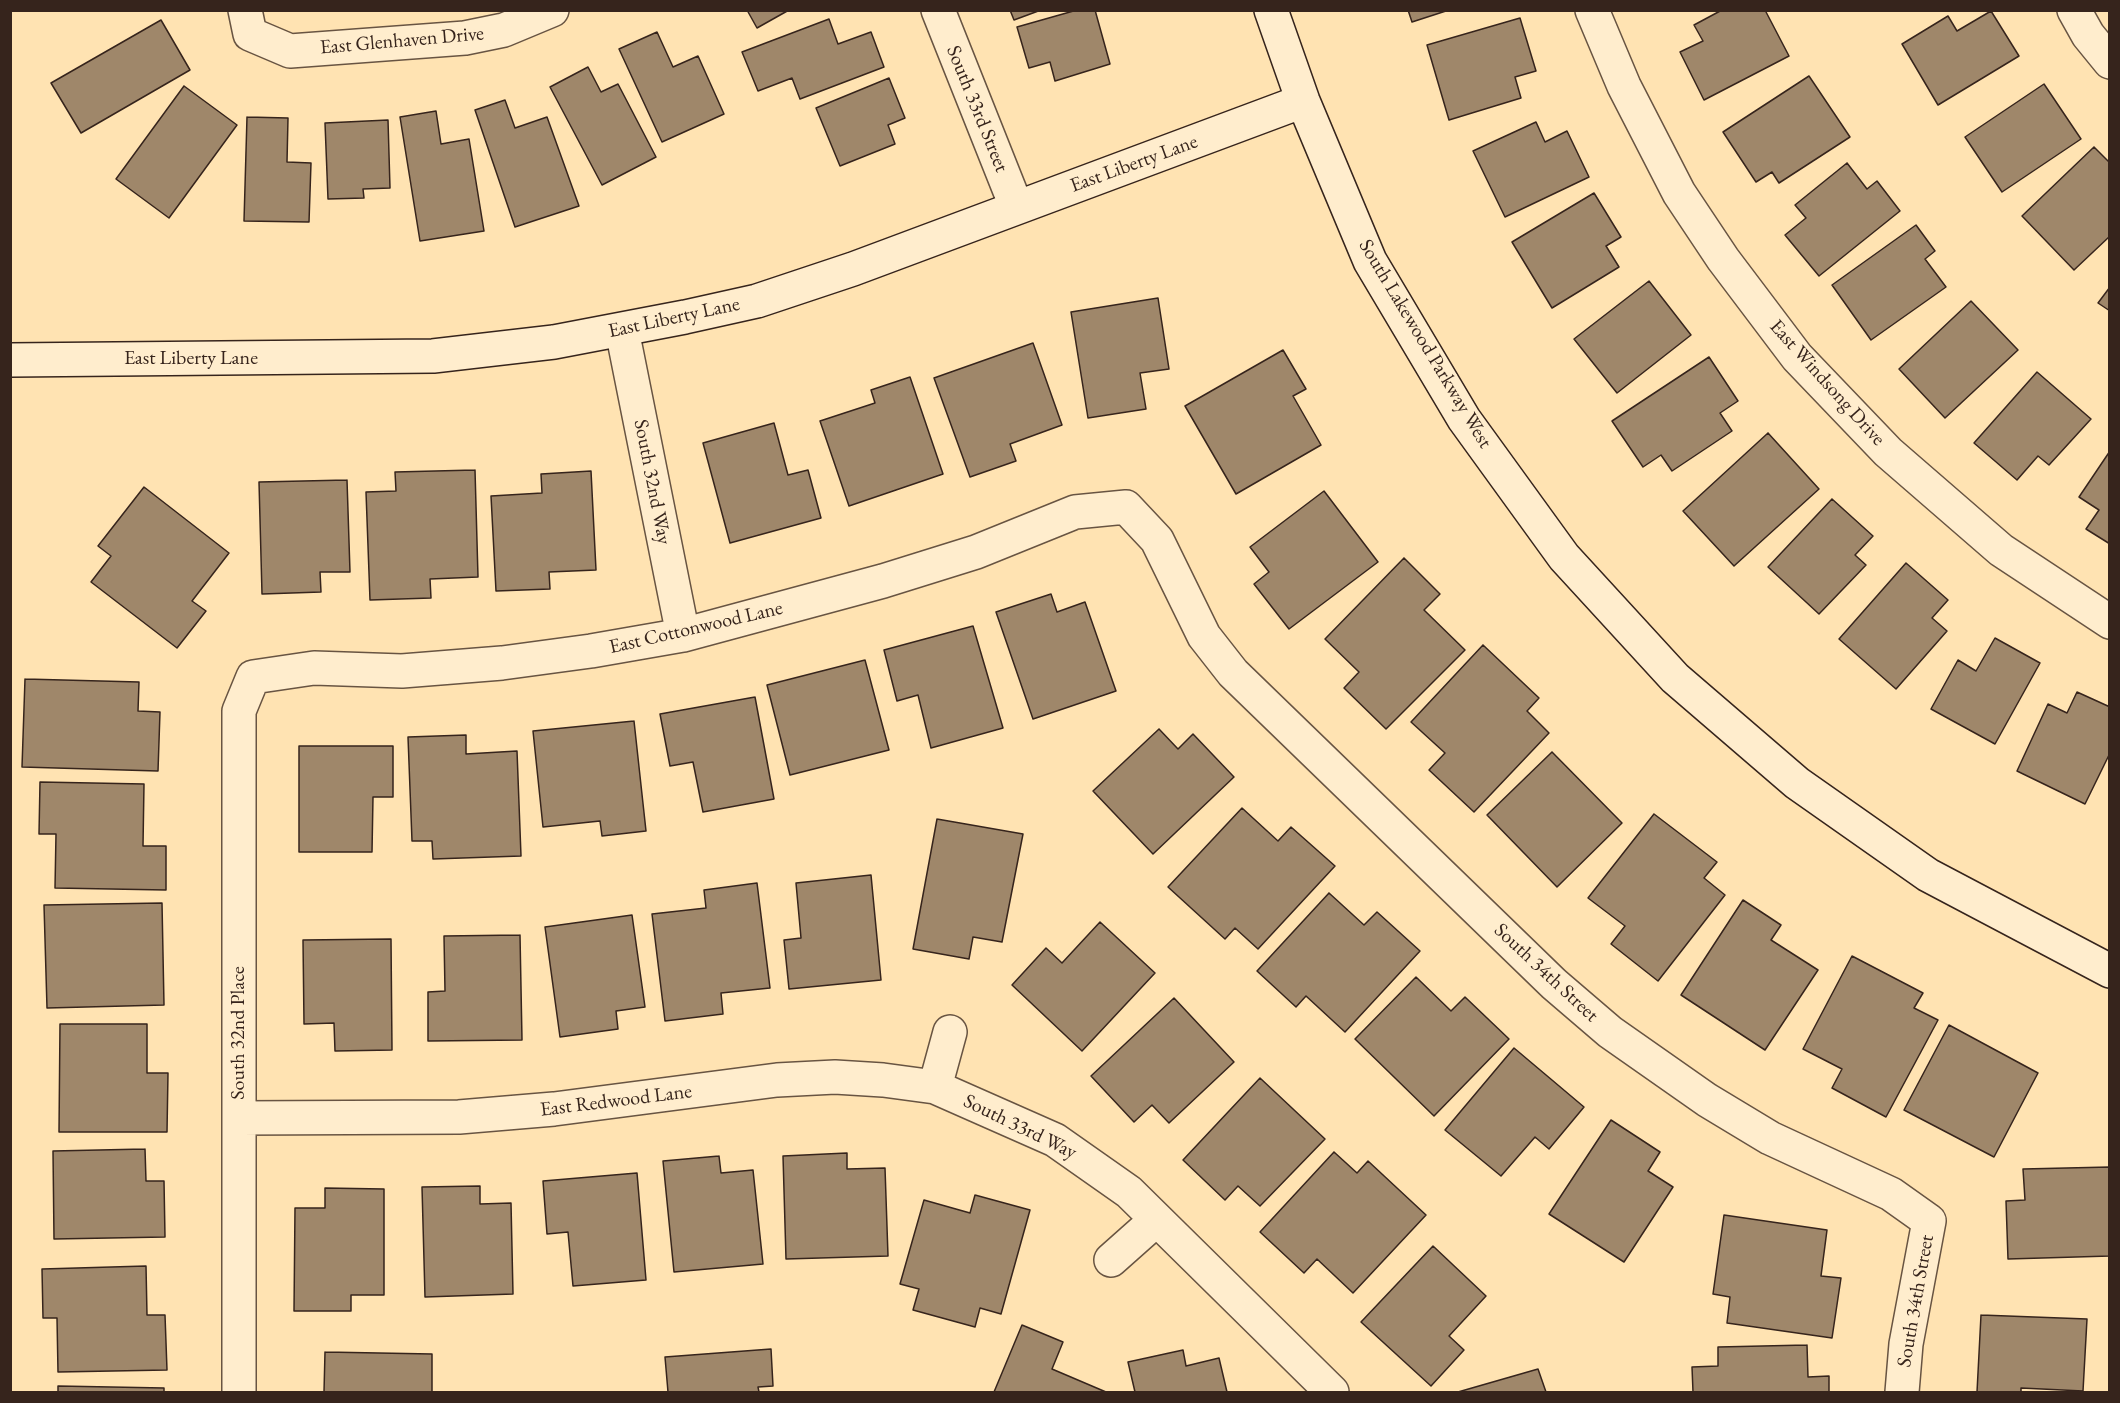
<!DOCTYPE html>
<html>
<head>
<meta charset="utf-8">
<style>
  body { margin:0 }
  #map { position:relative; width:2120px; height:1403px; overflow:hidden; background:#ffe3b2; font-family:"EB Garamond",serif }
  canvas { display:block }
  .frame { position:absolute; inset:0; border:12px solid #36241c; pointer-events:none }
</style>
</head>
<body>
<div id="map">
<canvas width="2120" height="1403"></canvas>
<div class="frame"></div>
</div>
<script>
const c = document.querySelector('canvas').getContext('2d');
c.lineJoin = 'round';
function paint(path, color) {
  c.fillStyle = color;
  c.fill(path, 'evenodd');
}
function shape(rows) {
  const path = new Path2D();
  for (const r of rows) {
    path.moveTo(r[0], r[1]);
    for (let i = 2; i < r.length; i += 2) path.lineTo(r[i], r[i + 1]);
  }
  return path;
}
function stroke(path, color, width, dash) {
  c.strokeStyle = color;
  c.lineWidth = width;
  c.lineCap = dash ? 'butt' : 'round';
  c.setLineDash(dash || []);
  c.stroke(path);
}
function write(font, color, halo, rows, align = 'center') {
  c.font = font + ' "EB Garamond",serif';
  c.lineWidth = 5;
  c.setLineDash([]);
  c.textBaseline = 'middle';
  c.strokeStyle = halo;
  c.fillStyle = color;
  for (const [text, x, y, turn = 0] of rows) {
    c.save();
    c.translate(x, y);
    c.rotate((+turn || 0) * Math.PI / 180);
    c.textAlign = isNaN(turn) ? turn : align;
    if (halo) c.strokeText(text, 0, 0);
    c.fillText(text, 0, 0);
    c.restore();
  }
}
const building = shape([
  [747,10,789,10,757,28,747,10],
  [1010,10,1041,10,1014,20,1010,10],
  [1077,10,1095,10,1110,64,1055,81,1050,62,1029,68,1017,27,1077,10],
  [1408,10,1449,10,1412,22,1408,10],
  [1722,10,1765,10,1789,56,1704,100,1680,52,1703,41,1694,25,1722,10],
  [1991,11,2019,56,1938,105,1902,44,1948,16,1957,31,1991,11],
  [1520,18,1536,71,1515,77,1521,98,1449,120,1427,45,1520,18],
  [829,19,838,44,871,32,884,67,800,99,792,78,758,91,742,52,829,19],
  [161,20,190,70,81,133,51,83,161,20],
  [657,32,673,67,698,56,724,114,662,142,619,49,657,32],
  [588,67,601,92,618,84,656,157,602,185,550,87,588,67],
  [1809,76,1850,137,1779,183,1772,172,1756,182,1723,132,1809,76],
  [889,78,905,118,888,125,895,144,840,166,816,108,889,78],
  [2044,84,2081,139,2002,192,1965,137,2044,84],
  [184,86,237,125,169,218,116,179,184,86],
  [505,100,515,128,547,117,579,206,515,227,475,110,505,100],
  [436,111,441,144,469,139,484,231,420,241,400,117,436,111],
  [247,117,288,118,287,162,311,163,309,222,244,221,247,117],
  [388,120,390,188,363,189,364,198,328,199,325,123,388,120],
  [1536,122,1545,142,1567,131,1589,177,1505,217,1473,151,1536,122],
  [2094,147,2110,163,2110,236,2074,270,2022,216,2094,147],
  [1847,163,1867,189,1877,181,1900,211,1819,276,1785,235,1806,218,1795,205,1847,163],
  [1594,193,1621,237,1606,246,1619,267,1552,308,1512,242,1594,193],
  [1916,225,1935,251,1925,259,1946,287,1871,340,1832,285,1916,225],
  [1649,281,1691,335,1617,393,1574,339,1649,281],
  [2110,287,2110,311,2098,303,2110,287],
  [1158,298,1169,369,1140,373,1146,409,1088,418,1071,312,1158,298],
  [1971,301,2018,350,1945,418,1899,369,1971,301],
  [1033,343,1062,425,1010,444,1016,461,970,477,934,378,1033,343],
  [1283,350,1306,389,1293,396,1321,445,1236,494,1185,406,1283,350],
  [1709,357,1738,401,1720,413,1732,431,1672,471,1661,455,1643,467,1612,421,1709,357],
  [2037,372,2091,419,2049,465,2038,456,2017,480,1974,443,2037,372],
  [910,377,943,474,849,506,820,421,875,403,871,390,910,377],
  [774,423,788,475,808,470,821,518,730,543,703,443,774,423],
  [1768,433,1819,489,1734,566,1683,511,1768,433],
  [2110,451,2110,544,2086,529,2099,510,2079,497,2110,451],
  [475,470,478,577,430,579,431,598,370,600,366,492,396,491,395,472,475,470],
  [591,471,596,570,549,572,550,589,496,591,491,496,542,493,541,474,591,471],
  [347,480,350,572,320,572,321,592,262,594,259,482,347,480],
  [144,487,229,553,192,601,206,611,177,648,91,582,111,556,98,546,144,487],
  [1324,491,1378,562,1289,629,1254,584,1269,572,1250,547,1324,491],
  [1832,499,1873,536,1855,555,1866,565,1819,614,1768,567,1832,499],
  [1404,558,1440,594,1424,610,1465,650,1386,729,1344,688,1359,672,1325,639,1404,558],
  [1906,563,1948,600,1932,618,1947,631,1896,689,1839,639,1906,563],
  [1051,594,1057,612,1085,602,1116,691,1033,719,996,612,1051,594],
  [973,626,1003,728,931,748,918,695,897,701,884,650,973,626],
  [1995,638,2040,663,1995,744,1931,709,1958,660,1976,671,1995,638],
  [1483,645,1539,698,1527,711,1549,733,1474,812,1429,770,1445,753,1411,722,1483,645],
  [865,660,889,750,790,775,767,685,865,660],
  [25,679,139,682,138,711,160,712,158,771,22,767,25,679],
  [2077,692,2110,707,2110,753,2085,804,2017,771,2048,704,2067,713,2077,692],
  [755,697,774,799,703,812,693,762,670,766,660,714,755,697],
  [634,721,646,831,602,836,600,821,543,827,533,731,634,721],
  [1159,729,1178,749,1193,734,1234,777,1153,854,1093,791,1159,729],
  [466,735,466,754,517,751,521,856,433,859,432,841,412,841,408,737,466,735],
  [299,746,393,746,393,797,373,797,372,852,299,852,299,746],
  [1552,752,1622,823,1557,887,1487,815,1552,752],
  [40,782,144,784,143,846,166,846,166,890,55,888,56,834,39,834,40,782],
  [1242,808,1278,841,1291,827,1335,866,1258,949,1235,928,1225,939,1168,887,1242,808],
  [1654,814,1717,862,1704,878,1725,895,1658,981,1611,944,1625,926,1588,898,1654,814],
  [937,819,1023,834,1002,942,973,937,969,959,913,949,937,819],
  [871,875,881,980,789,989,784,940,801,938,796,883,871,875],
  [757,883,770,988,721,993,723,1014,665,1021,652,914,706,908,704,890,757,883],
  [1329,893,1364,925,1377,912,1420,951,1345,1032,1306,996,1296,1007,1257,971,1329,893],
  [1743,900,1781,925,1771,940,1818,970,1765,1050,1681,995,1743,900],
  [162,903,164,1005,47,1008,44,905,162,903],
  [632,915,645,1007,616,1011,618,1029,560,1037,545,927,632,915],
  [1100,922,1155,973,1082,1051,1012,985,1046,948,1062,963,1100,922],
  [520,935,522,1040,428,1041,428,992,445,991,444,936,520,935],
  [391,939,392,1050,335,1051,334,1023,304,1024,303,940,391,939],
  [1852,956,1923,993,1914,1008,1938,1020,1886,1117,1832,1088,1842,1069,1803,1049,1852,956],
  [1416,977,1451,1011,1465,997,1509,1039,1434,1116,1355,1039,1416,977],
  [1174,998,1234,1062,1169,1123,1152,1105,1134,1122,1091,1076,1174,998],
  [60,1024,147,1024,147,1073,168,1073,167,1132,59,1132,60,1024],
  [1949,1025,2038,1073,1994,1157,1904,1110,1949,1025],
  [1514,1048,1584,1107,1549,1149,1535,1137,1501,1176,1445,1130,1514,1048],
  [1260,1078,1325,1139,1260,1206,1238,1186,1225,1200,1183,1160,1260,1078],
  [1611,1120,1660,1152,1648,1171,1673,1187,1624,1262,1549,1214,1611,1120],
  [145,1149,146,1181,164,1181,165,1237,54,1239,53,1151,145,1149],
  [1334,1152,1357,1173,1368,1161,1426,1215,1353,1293,1317,1259,1304,1273,1260,1232,1334,1152],
  [847,1153,847,1169,885,1168,888,1256,786,1259,783,1156,847,1153],
  [719,1156,721,1173,753,1170,763,1264,674,1272,663,1161,719,1156],
  [2110,1167,2110,1256,2008,1259,2006,1201,2025,1200,2023,1169,2110,1167],
  [637,1173,646,1280,573,1286,568,1232,547,1234,543,1181,637,1173],
  [480,1186,480,1204,511,1203,513,1294,425,1297,422,1187,480,1186],
  [325,1188,384,1189,384,1295,351,1295,351,1311,294,1311,295,1208,325,1208,325,1188],
  [975,1195,1030,1210,1001,1314,980,1308,975,1327,913,1310,919,1289,900,1284,924,1200,970,1213,975,1195],
  [1724,1215,1827,1230,1821,1276,1841,1278,1832,1338,1727,1323,1730,1297,1713,1294,1724,1215],
  [1433,1246,1486,1296,1449,1336,1464,1350,1431,1386,1361,1322,1433,1246],
  [146,1266,147,1315,165,1315,167,1370,58,1372,57,1318,43,1318,42,1269,146,1266],
  [1981,1315,2087,1319,2083,1391,2021,1388,2021,1392,1977,1392,1981,1315],
  [1022,1325,1063,1342,1052,1369,1106,1392,994,1392,1022,1325],
  [1807,1345,1808,1377,1829,1376,1829,1392,1693,1392,1692,1367,1718,1366,1718,1347,1807,1345],
  [771,1349,773,1386,758,1387,759,1392,668,1392,665,1357,771,1349],
  [1183,1350,1186,1366,1219,1358,1227,1392,1135,1392,1128,1362,1183,1350],
  [325,1352,432,1354,432,1392,324,1392,325,1352],
  [1538,1369,1546,1392,1458,1392,1538,1369],
  [58,1386,164,1388,164,1392,58,1392,58,1386]
]);
paint(building, '#9f876a');
stroke(building, '#36241c', 1.5);
const street = shape([
  [245,10,250,34,290,51,465,38,504,30,552,10],
  [938,10,1016,206],
  [1592,10,1624,86,1679,193,1723,259,1797,357,1888,452,2001,550,2110,622],
  [2074,10,2088,35,2110,62],
  [622,330,683,635],
  [935,1087,950,1032],
  [239,1118,459,1117,554,1109,777,1080,835,1077,883,1080,935,1087,1055,1140,1129,1192,1332,1392],
  [1111,1260,1156,1220],
  [239,1392,239,711,253,677,314,668,402,671,502,663,591,651,683,635,883,581,976,552,1075,512,1126,507,1157,540,1204,636,1233,673,1554,984,1610,1032,1707,1100,1770,1138,1891,1194,1929,1221,1906,1344,1902,1392]
]);
const secondary = shape([
  [1271,10,1303,101,1370,261,1464,419,1564,557,1675,678,1797,783,1928,875,2110,971],
  [10,360,433,356,554,342,685,317,757,301,853,269,1303,101]
]);
stroke(street, '#685442', 36);
stroke(secondary, '#36241c', 36);
stroke(street, '#ffedcd', 33);
stroke(secondary, '#ffedcd', 33);
write('20px', '#36241c', '#ffedcd', [
  ["East Glenhaven Drive",402,41,-5],
  ["South 33rd Street",977,109,68],
  ["East Liberty Lane",1134,164,-20],
  ["East Liberty Lane",674,318,-12],
  ["South Lakewood Parkway West",1425,344,59],
  ["East Liberty Lane",191,359],
  ["East Windsong Drive",1827,383,48],
  ["South 32nd Way",652,482,79],
  ["East Cottonwood Lane",696,628,-13],
  ["South 34th Street",1546,973,43],
  ["South 32nd Place",239,1033,-90],
  ["East Redwood Lane",616,1101,-7],
  ["South 33rd Way",1020,1127,26],
  ["South 34th Street",1916,1301,-80]
]);
</script>
</body>
</html>
